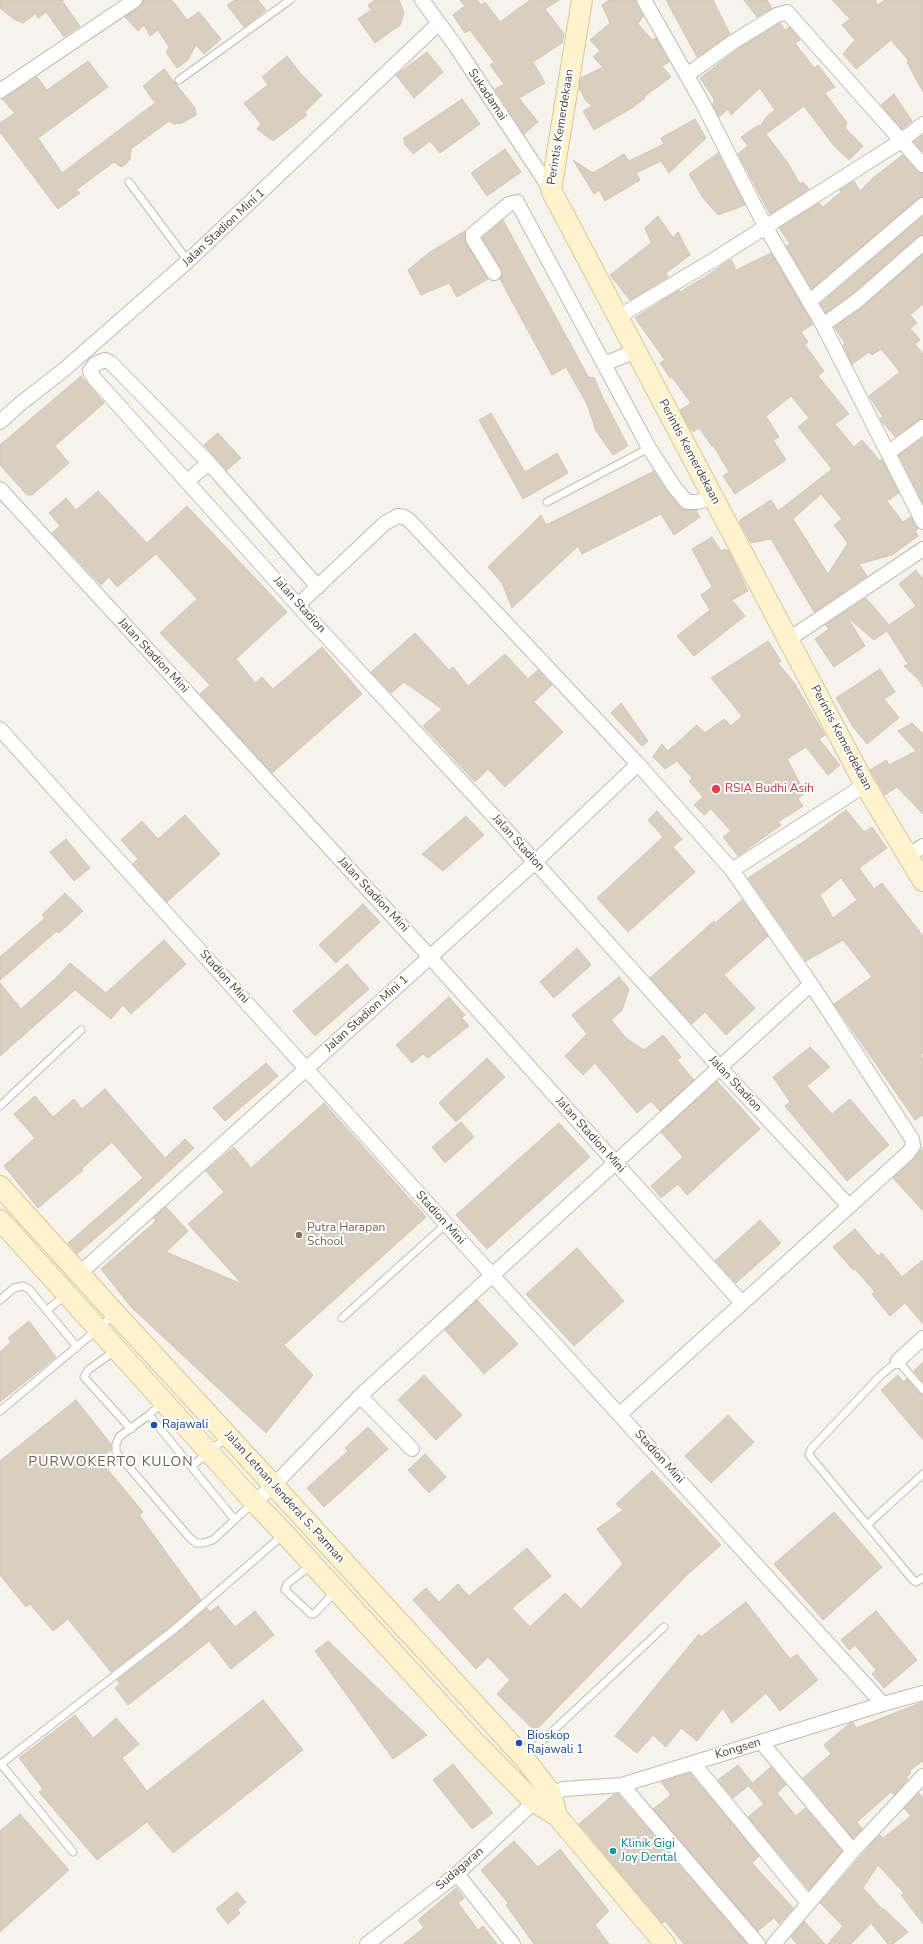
<!DOCTYPE html>
<html>
<head>
<meta charset="utf-8">
<style>
  body { margin:0 }
  canvas { display:block; background:#f6f3ec }
</style>
</head>
<body>
<canvas width="923" height="1944"></canvas>
<script>
const c = document.querySelector('canvas').getContext('2d');
c.lineJoin = 'round';
function paint(path, color) {
  c.fillStyle = color;
  c.fill(path, 'evenodd');
}
function shape(rows) {
  const path = new Path2D();
  for (const r of rows) {
    path.moveTo(r[0], r[1]);
    for (let i = 2; i < r.length; i += 2) path.lineTo(r[i], r[i + 1]);
  }
  return path;
}
function stroke(path, color, width, dash) {
  c.strokeStyle = color;
  c.lineWidth = width;
  c.lineCap = dash ? 'butt' : 'round';
  c.setLineDash(dash || []);
  c.stroke(path);
}
function write(font, color, halo, rows, align = 'center') {
  c.font = font + ' "Nunito Sans",sans-serif';
  c.lineWidth = 4;
  c.setLineDash([]);
  c.textBaseline = 'middle';
  c.strokeStyle = halo;
  c.fillStyle = color;
  for (const [text, x, y, turn = 0] of rows) {
    c.save();
    c.translate(x, y);
    c.rotate((+turn || 0) * Math.PI / 180);
    c.textAlign = isNaN(turn) ? turn : align;
    if (halo) c.strokeText(text, 0, 0);
    c.fillText(text, 0, 0);
    c.restore();
  }
}
const building = shape([
  [0,0,64,0,62,1,80,26,64,37,46,12,38,18,35,14,23,23,14,19,0,8,0,0],
  [143,0,172,0,187,20,199,12,221,39,204,54,196,45,188,60,177,68,166,52,169,47,158,30,150,36,144,25,138,31,125,17,140,7,143,0],
  [235,0,258,0,266,10,244,27,227,5,235,0],
  [375,0,399,0,404,13,400,25,375,43,358,19,371,10,368,5,375,0],
  [460,0,477,0,481,5,485,2,500,22,530,0,559,0,545,9,564,34,562,43,533,62,545,83,519,98,538,122,524,134,495,89,504,84,490,65,494,62,470,30,465,33,453,15,465,6,460,0],
  [609,0,635,0,643,16,638,24,652,40,656,38,669,62,662,66,671,77,645,96,645,98,632,108,594,130,583,111,592,106,586,101,579,88,581,78,603,67,593,57,600,51,590,40,610,23,602,5,609,0],
  [666,0,713,0,730,34,697,57,666,0],
  [744,0,767,0,772,8,757,17,744,0],
  [832,0,875,0,878,5,885,0,923,0,923,92,907,62,909,61,891,40,856,69,843,54,855,40,842,25,850,19,832,0],
  [780,23,785,30,789,27,798,37,800,40,795,43,814,68,818,65,835,87,825,93,847,123,845,128,863,146,849,160,834,146,804,106,766,134,788,163,800,184,803,182,809,189,770,214,738,154,748,146,741,137,759,125,760,127,767,116,775,110,760,88,731,115,728,109,719,117,713,105,714,99,700,78,738,49,780,23],
  [427,52,443,72,414,98,396,75,427,52],
  [287,56,301,74,322,95,304,113,307,115,273,141,257,129,261,124,244,103,268,85,262,77,287,56],
  [88,61,108,87,38,138,62,173,155,103,143,86,164,69,195,108,196,115,182,123,173,124,169,121,131,149,130,159,126,164,121,167,114,162,76,190,80,193,58,209,0,132,0,123,15,113,2,99,37,77,47,90,88,61],
  [894,94,912,121,902,129,881,105,894,94],
  [462,99,480,124,440,153,430,141,413,154,404,143,404,138,462,99],
  [695,119,706,138,669,173,661,161,636,173,640,180,605,201,599,190,594,194,573,160,593,173,624,154,629,161,664,144,661,138,695,119],
  [923,135,923,152,914,142,923,135],
  [505,149,521,172,487,196,471,173,505,149],
  [718,153,745,205,718,215,703,198,689,174,718,153],
  [903,155,917,171,923,173,923,197,917,199,812,289,786,246,790,244,779,228,819,203,823,207,841,192,840,190,854,181,860,191,874,177,903,155],
  [658,216,673,238,678,232,690,255,666,273,668,277,630,300,610,275,651,243,645,228,658,216],
  [923,216,923,235,917,237,853,293,826,313,820,304,923,216],
  [503,220,589,378,594,377,602,396,628,446,613,455,596,431,587,404,566,367,552,375,500,279,502,273,501,269,482,238,503,220],
  [465,231,466,243,488,279,457,297,449,283,421,295,408,270,430,252,465,231],
  [771,253,813,324,801,332,808,342,805,345,824,371,818,376,849,414,835,424,854,447,862,440,880,461,882,459,899,493,887,501,903,522,911,517,918,529,915,531,918,536,892,555,859,564,867,576,814,612,771,539,751,543,740,523,740,520,771,500,778,511,832,469,798,427,809,418,791,396,766,416,779,437,773,440,786,460,735,494,723,476,729,472,713,445,712,446,699,428,693,432,689,427,680,410,691,403,672,377,670,378,660,363,665,360,635,318,679,290,680,292,705,277,731,259,736,270,771,253],
  [821,494,842,519,834,525,848,543,828,574,793,519,821,494],
  [923,254,923,304,910,315,917,323,910,328,920,340,915,344,923,354,923,419,918,420,895,437,880,419,883,417,869,396,900,372,881,349,872,355,869,352,852,364,843,345,845,343,834,327,864,306,923,254],
  [81,376,104,403,55,446,69,463,32,495,27,495,0,465,0,445,81,376],
  [491,413,525,472,557,453,568,473,523,499,479,420,491,413],
  [218,433,241,458,227,470,204,445,218,433],
  [923,438,923,503,899,455,923,438],
  [654,471,668,493,681,508,687,510,696,510,700,517,674,535,661,514,582,554,578,546,512,608,502,583,488,567,541,515,546,525,654,471],
  [98,491,147,543,187,506,287,612,236,659,255,683,262,677,273,689,322,647,362,694,272,773,200,694,210,685,160,633,197,599,156,554,117,587,109,577,101,585,52,533,60,526,49,513,66,498,76,510,98,491],
  [712,537,721,551,725,549,729,551,748,591,732,600,745,616,694,656,677,636,710,610,701,595,712,587,692,549,712,537],
  [916,570,923,579,923,687,918,679,904,666,908,664,887,631,874,640,847,617,865,646,834,667,815,639,829,629,825,625,866,598,889,625,916,606,899,584,916,570],
  [415,633,449,670,453,667,468,686,505,654,528,679,538,670,552,685,534,702,563,732,505,787,488,769,475,782,423,726,442,709,404,682,391,693,371,672,415,633],
  [768,641,781,661,778,663,795,684,825,735,819,739,840,765,828,775,806,747,787,759,805,793,798,799,803,806,778,822,781,825,738,856,723,837,731,831,711,809,704,815,694,805,703,797,689,781,692,778,677,761,665,769,653,757,662,744,668,751,697,725,705,733,724,719,731,726,742,716,711,678,768,641],
  [880,669,895,692,884,699,899,718,867,744,853,727,836,698,880,669],
  [621,703,648,741,642,746,611,713,621,703],
  [912,723,923,734,923,814,897,787,885,795,870,770,886,760,889,765,916,751,898,731,912,723],
  [846,810,864,832,872,827,887,848,859,868,874,889,882,883,923,936,923,1053,921,1054,923,1062,923,1115,915,1120,834,1004,872,977,843,940,806,961,748,878,803,842,846,810],
  [841,878,857,900,833,918,820,895,841,878],
  [657,811,682,839,673,847,695,872,628,932,597,898,663,837,648,820,657,811],
  [185,815,220,854,167,902,133,864,138,859,121,840,142,821,158,839,185,815],
  [466,816,484,835,443,871,422,854,466,816],
  [66,839,90,868,74,881,50,852,66,839],
  [65,893,83,911,59,933,57,931,0,980,0,957,45,918,42,915,65,893],
  [742,900,768,936,724,975,755,1008,726,1035,705,1012,692,1024,650,978,714,921,715,923,742,900],
  [363,904,380,922,336,963,319,945,363,904],
  [164,940,186,964,131,1014,123,1005,111,1019,75,990,0,1056,0,983,21,1009,57,977,70,963,106,993,164,940],
  [577,948,591,965,554,998,540,982,577,948],
  [347,964,369,989,315,1036,293,1011,347,964],
  [619,977,629,989,622,1010,611,1020,626,1038,644,1050,663,1035,681,1057,677,1060,694,1080,660,1111,651,1101,637,1113,595,1063,583,1075,565,1056,587,1034,572,1015,619,977],
  [449,997,465,1015,462,1018,469,1026,428,1058,423,1054,412,1063,396,1045,449,997],
  [810,1047,830,1067,807,1086,832,1114,850,1099,889,1145,847,1181,785,1106,790,1102,773,1077,810,1047],
  [487,1058,505,1077,456,1122,439,1103,487,1058],
  [266,1063,278,1076,225,1121,213,1108,266,1063],
  [717,1081,760,1129,687,1195,678,1184,661,1198,651,1186,683,1157,661,1132,717,1081],
  [105,1089,165,1158,185,1139,194,1148,127,1211,77,1254,68,1243,143,1178,112,1142,81,1169,83,1170,38,1208,4,1166,35,1138,14,1114,35,1096,53,1117,74,1099,82,1109,105,1089],
  [324,1103,426,1217,284,1345,313,1375,266,1433,131,1307,101,1269,156,1221,153,1218,166,1207,188,1231,166,1252,242,1284,188,1224,224,1192,206,1171,234,1147,251,1168,324,1103],
  [461,1122,474,1137,445,1163,432,1147,461,1122],
  [559,1123,590,1157,487,1249,456,1215,559,1123],
  [923,1147,923,1211,893,1178,914,1159,923,1147],
  [760,1220,781,1243,736,1283,715,1261,760,1220],
  [855,1229,878,1256,882,1253,902,1277,923,1260,923,1324,905,1303,890,1316,872,1294,875,1292,855,1269,853,1270,833,1247,855,1229],
  [577,1248,624,1301,574,1346,526,1294,577,1248],
  [477,1300,518,1344,484,1374,445,1330,477,1300],
  [29,1321,56,1357,0,1402,0,1352,11,1342,8,1338,29,1321],
  [923,1362,923,1382,914,1371,923,1362],
  [424,1375,462,1415,436,1440,398,1400,424,1375],
  [898,1375,903,1382,907,1379,919,1393,923,1395,923,1440,881,1390,898,1375],
  [76,1400,111,1444,111,1450,99,1459,143,1512,139,1515,201,1600,173,1624,111,1672,68,1619,53,1631,30,1604,26,1607,0,1575,0,1461,76,1400],
  [728,1415,754,1442,711,1483,685,1456,728,1415],
  [368,1427,388,1449,324,1507,307,1488,348,1451,345,1448,368,1427],
  [425,1454,446,1477,429,1493,408,1470,425,1454],
  [652,1471,721,1545,688,1574,535,1731,497,1694,510,1680,488,1657,476,1669,413,1600,426,1588,439,1602,458,1584,469,1596,527,1548,551,1576,512,1608,530,1627,565,1593,581,1609,623,1564,597,1529,623,1510,616,1504,652,1471],
  [834,1512,882,1567,823,1620,774,1564,834,1512],
  [746,1602,790,1659,797,1654,818,1680,780,1711,766,1693,732,1723,723,1708,697,1741,681,1728,666,1747,653,1735,637,1753,615,1736,699,1634,701,1637,746,1602],
  [218,1606,235,1627,255,1611,274,1635,231,1669,209,1641,128,1705,115,1688,120,1684,117,1680,179,1632,207,1608,210,1612,218,1606],
  [876,1611,917,1660,884,1688,872,1674,876,1670,855,1645,849,1650,841,1640,876,1611],
  [328,1641,427,1735,393,1759,315,1651,328,1641],
  [263,1700,303,1750,173,1853,147,1822,97,1860,39,1792,43,1789,19,1758,75,1715,93,1738,116,1718,139,1744,122,1758,147,1791,263,1700],
  [923,1702,923,1761,909,1771,911,1773,906,1777,908,1779,894,1795,891,1792,857,1822,862,1829,853,1838,803,1778,831,1754,824,1745,850,1723,853,1722,856,1728,923,1702],
  [453,1764,493,1813,472,1829,433,1780,453,1764],
  [738,1765,752,1783,733,1798,718,1780,738,1765],
  [771,1767,786,1785,777,1793,796,1816,805,1808,842,1851,809,1890,748,1817,764,1804,749,1786,771,1767],
  [690,1773,759,1856,752,1863,793,1908,779,1924,774,1918,758,1931,653,1809,671,1795,661,1782,690,1773],
  [919,1793,923,1798,923,1924,901,1895,904,1893,878,1865,863,1888,883,1910,884,1909,908,1932,893,1944,888,1944,871,1923,851,1944,828,1944,843,1926,820,1903,873,1842,880,1835,883,1838,911,1816,904,1808,919,1793],
  [614,1794,618,1794,747,1944,684,1944,665,1921,662,1923,579,1824,614,1794],
  [20,1814,69,1870,0,1932,0,1831,20,1814],
  [514,1841,538,1867,560,1849,609,1911,595,1925,609,1944,534,1944,506,1905,508,1903,481,1870,514,1841],
  [456,1888,464,1898,458,1903,478,1930,483,1926,497,1944,403,1944,424,1928,418,1920,456,1888],
  [237,1892,246,1902,237,1910,240,1913,228,1924,216,1909,237,1892],
  [804,1921,825,1944,797,1944,791,1937,804,1921]
]);
paint(building, '#d8cfc1');
stroke(building, '#d3c7b4', 1);
const lane = shape([
  [179,80,290,0],
  [129,182,188,261],
  [547,502,649,448],
  [0,1106,81,1030],
  [0,1300,14,1288,23,1286,29,1289,77,1347],
  [47,1310,66,1295],
  [342,1318,446,1224],
  [116,1350,88,1370,84,1377,131,1429],
  [923,1390,898,1361,880,1376,811,1449,809,1455,913,1580,916,1582,923,1578],
  [162,1403,149,1415,120,1436,116,1444,116,1452,189,1537,196,1543,203,1543,213,1540,254,1502],
  [0,1411,98,1329,114,1314],
  [149,1415,235,1520],
  [192,1466,227,1437],
  [867,1525,923,1474],
  [311,1565,287,1584,285,1590,311,1614,314,1614,336,1591],
  [525,1757,664,1627],
  [73,1852,1,1764,176,1628,283,1535]
]);
const street = shape([
  [422,0,455,45,551,190],
  [644,0,703,104,765,226,823,325,923,522],
  [687,75,733,42,777,15,787,12,923,165],
  [0,91,135,0],
  [494,273,473,239,473,234,509,204,517,202,649,448,675,488,687,502,698,502,713,497],
  [809,302,923,205],
  [618,317,715,259,901,141,923,124],
  [823,325,858,300,923,243],
  [604,364,636,351],
  [0,422,20,404,66,368,188,261,439,23],
  [889,452,923,427],
  [187,481,209,463],
  [0,489,430,957,742,1303],
  [318,587,209,463,111,363,105,360,95,364,90,371,94,378,302,610,500,823,720,1068,849,1206],
  [298,605,385,523,398,516,404,517,410,521,638,764,732,870,811,984,912,1139,913,1146,908,1153,620,1414],
  [789,639,923,549],
  [0,729,492,1275,883,1704],
  [908,856,923,846],
  [732,870,865,785],
  [79,1274,535,862,638,764],
  [898,1361,923,1338],
  [360,1396,412,1449],
  [254,1502,273,1486,360,1396,811,984],
  [761,1742,853,1851],
  [693,1763,808,1903],
  [622,1785,758,1944],
  [457,1874,513,1944],
  [367,1944,457,1874,534,1802,551,1793,564,1789,622,1785,883,1704,923,1693],
  [774,1944,853,1851,923,1776]
]);
const secondary = shape([
  [582,0,551,190,865,785,923,881],
  [0,1186,115,1313,493,1724,524,1758,551,1793,557,1816],
  [0,1220,254,1502,285,1534,474,1741,534,1802,557,1816,665,1944]
]);
stroke(lane, '#c2bbae', 9);
stroke(street, '#c2bbae', 16);
stroke(secondary, '#d6c79b', 22);
stroke(lane, '#fff', 7);
stroke(street, '#fff', 14);
stroke(secondary, '#fff3cd', 20);
for (const [x, y, r, color] of [
  [716,789,5,"#e0444e"],
  [299,1235,4,"#8d6e63"],
  [154,1425,4,"#1a4fb4"],
  [519,1743,4,"#1a4fb4"],
  [613,1851,4,"#0f9aa8"]
]) {
  const dot = new Path2D();
  dot.arc(x, y, r, 0, 2 * Math.PI);
  c.fillStyle = color;
  c.fill(dot);
  stroke(dot, '#fff', 1.5);
}
write('12px', '#4b4439', '#fff', [
  ["Sukadamai",487,95,56],
  ["Perintis Kemerdekaan",561,127,-81],
  ["Jalan Stadion Mini 1",224,228,-43],
  ["Perintis Kemerdekaan",689,452,62],
  ["Jalan Stadion",299,605,48],
  ["Jalan Stadion Mini",153,656,47],
  ["Perintis Kemerdekaan",841,738,62],
  ["Jalan Stadion",518,843,48],
  ["Jalan Stadion Mini",373,895,47],
  ["Stadion Mini",224,977,48],
  ["Jalan Stadion Mini 1",367,1014,-42],
  ["Jalan Stadion",735,1084,47],
  ["Jalan Stadion Mini",590,1135,48],
  ["Stadion Mini",440,1218,48],
  ["Stadion Mini",659,1457,48],
  ["Jalan Letnan Jenderal S. Parman",284,1497,48],
  ["Kongsen",738,1749,-17],
  ["Sudagaran",460,1869,-41]
]);
write('12px', '#be3a42', '#fff', [
  ["RSIA Budhi Asih",725,789]
], 'left');
write('12px', '#785e54', '#fff', [
  ["Putra Harapan",307,1228],
  ["School",307,1242]
], 'left');
write('12px', '#164399', '#fff', [
  ["Rajawali",162,1425],
  ["Bioskop",527,1736],
  ["Rajawali 1",527,1750]
], 'left');
write('12px', '#0d838f', '#fff', [
  ["Klinik Gigi",621,1844],
  ["Joy Dental",621,1858]
], 'left');
c.letterSpacing = '1px';
write('14px', '#6e6250', '#fff', [
  ["PURWOKERTO KULON",111,1463]
]);
c.letterSpacing = '0px';
</script>
</body>
</html>
